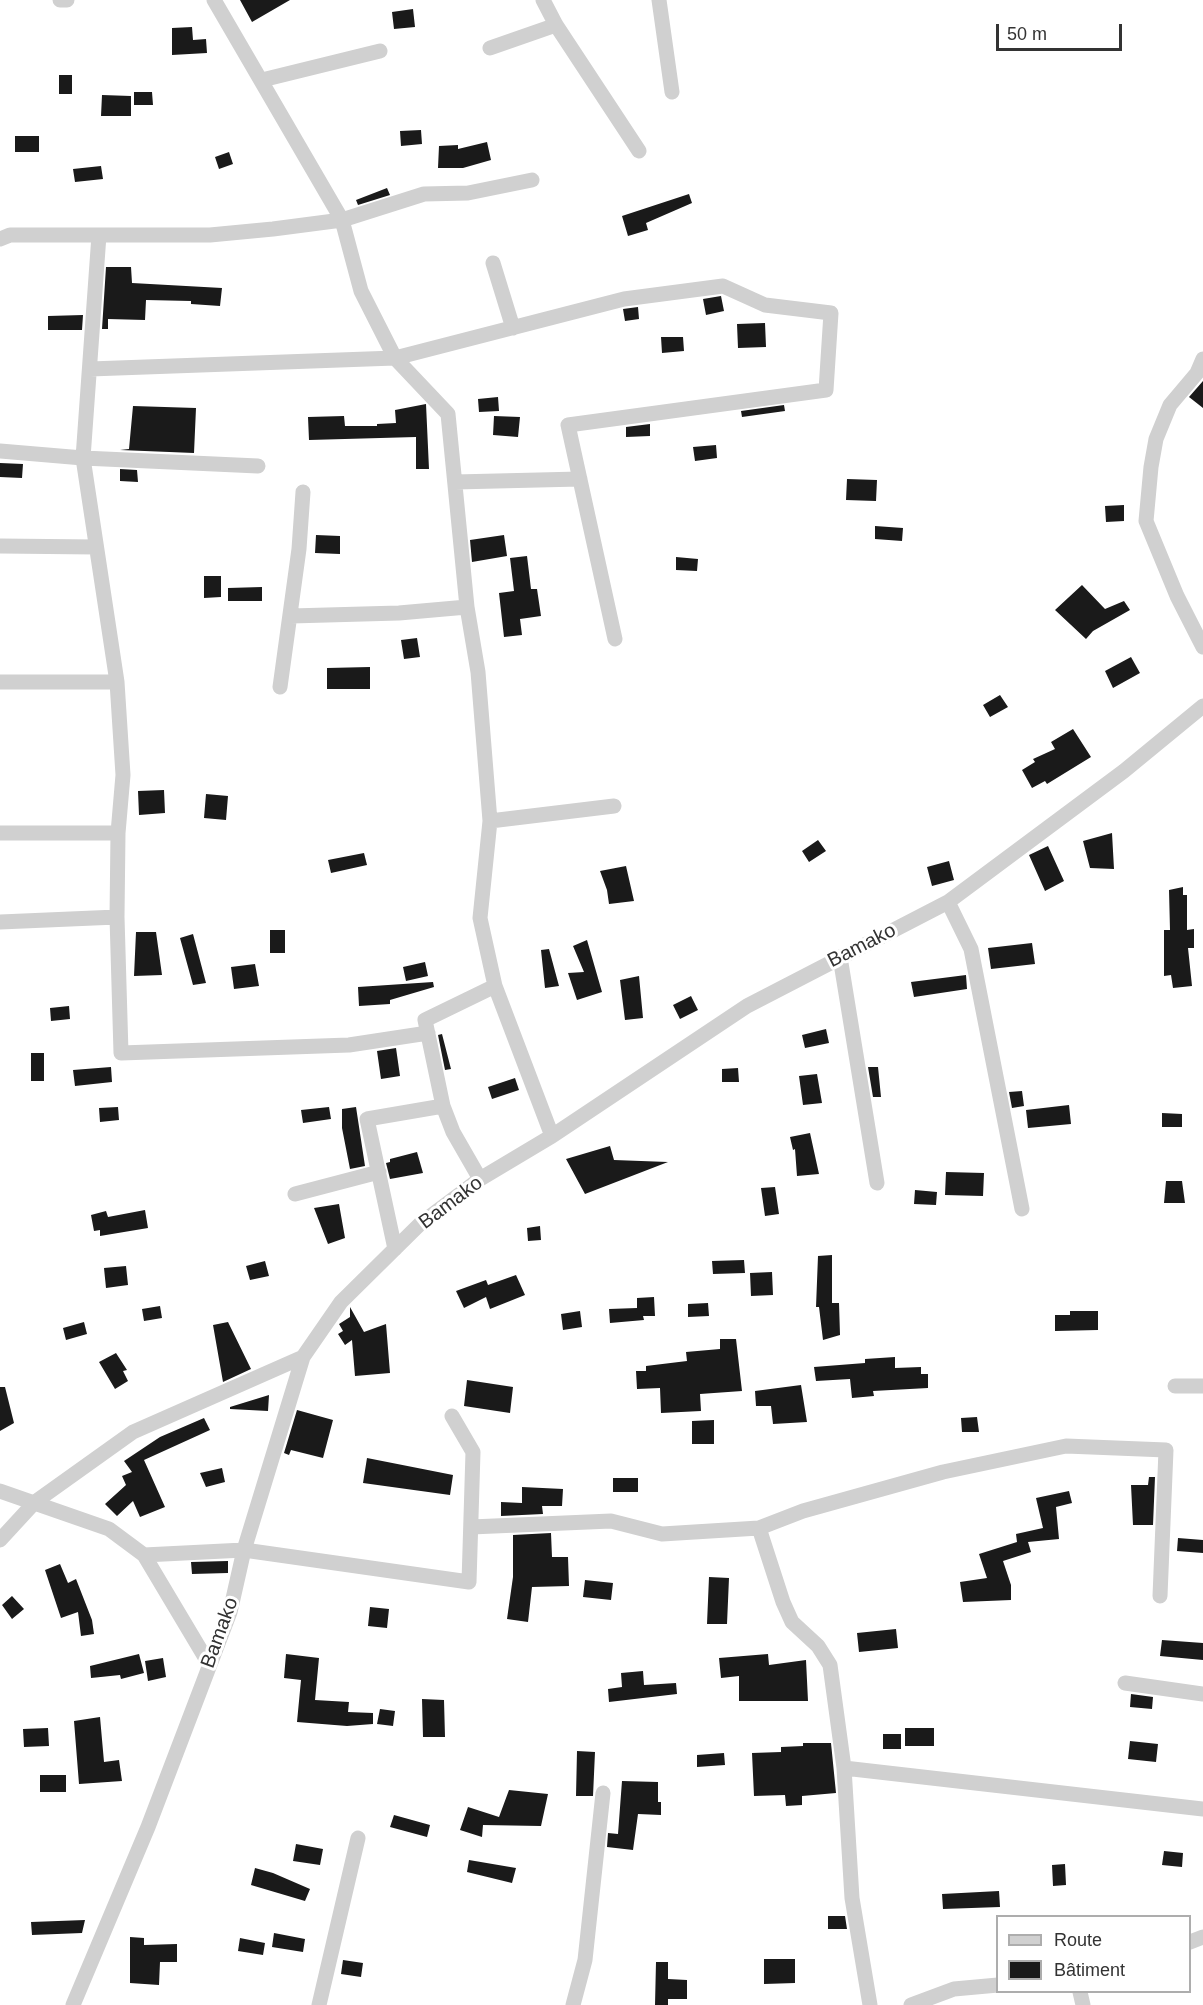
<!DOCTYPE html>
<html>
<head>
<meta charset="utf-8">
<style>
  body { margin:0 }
  #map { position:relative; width:1203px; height:2005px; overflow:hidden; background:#fff; font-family:Helvetica,sans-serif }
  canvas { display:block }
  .legend { position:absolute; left:996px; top:1915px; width:195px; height:78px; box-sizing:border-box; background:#fff; border:2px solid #adadad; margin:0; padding:8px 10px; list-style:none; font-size:18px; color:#333 }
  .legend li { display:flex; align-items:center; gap:12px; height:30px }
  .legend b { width:30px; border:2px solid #adadad }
  .scale { position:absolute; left:996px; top:24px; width:126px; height:27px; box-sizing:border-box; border:3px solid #333; border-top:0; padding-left:8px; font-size:18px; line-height:21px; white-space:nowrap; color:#333; -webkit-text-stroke:4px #fff; paint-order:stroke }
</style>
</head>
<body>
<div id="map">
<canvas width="1203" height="2005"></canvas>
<ul class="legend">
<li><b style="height:8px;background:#d0d0d0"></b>Route</li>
<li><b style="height:16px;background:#1a1a1a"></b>Bâtiment</li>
</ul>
<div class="scale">50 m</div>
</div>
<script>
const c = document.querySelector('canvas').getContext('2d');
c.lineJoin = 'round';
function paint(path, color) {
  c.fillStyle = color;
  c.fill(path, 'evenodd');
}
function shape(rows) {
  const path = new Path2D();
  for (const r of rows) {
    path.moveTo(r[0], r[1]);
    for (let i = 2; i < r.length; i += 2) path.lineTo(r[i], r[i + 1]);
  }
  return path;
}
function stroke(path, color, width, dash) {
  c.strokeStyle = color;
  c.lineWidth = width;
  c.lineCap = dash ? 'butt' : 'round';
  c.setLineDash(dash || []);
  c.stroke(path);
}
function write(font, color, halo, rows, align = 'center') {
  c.font = font + ' Helvetica,sans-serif';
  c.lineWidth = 6;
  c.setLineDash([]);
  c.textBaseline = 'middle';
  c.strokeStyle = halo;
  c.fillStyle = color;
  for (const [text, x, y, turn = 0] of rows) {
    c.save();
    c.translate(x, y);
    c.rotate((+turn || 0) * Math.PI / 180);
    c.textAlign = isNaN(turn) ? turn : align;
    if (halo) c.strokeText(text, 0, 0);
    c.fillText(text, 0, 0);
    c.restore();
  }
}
paint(shape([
  [240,0,290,0,252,22],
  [413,9,415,27,394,29,392,12],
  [192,27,193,40,206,39,207,53,172,55,172,28],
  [59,75,72,75,72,94,59,94],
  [134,92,152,92,153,105,134,105],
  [102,95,131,96,131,116,101,116],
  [421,130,422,144,401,146,400,131],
  [15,136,39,136,39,152,15,152],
  [487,142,491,160,463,168,438,168,439,146,458,145,458,149],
  [229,152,233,164,219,169,215,157],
  [101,166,103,179,75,182,73,169],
  [387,188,390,195,358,205,356,200],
  [689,194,692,203,646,223,648,230,628,236,622,216],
  [106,267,131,267,132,283,222,288,220,306,191,304,191,301,146,300,145,320,108,319,108,329,102,329],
  [721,296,724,311,706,315,703,299],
  [638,307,639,319,625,321,623,309],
  [83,315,82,330,48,330,48,316],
  [765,323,766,347,738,348,737,324],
  [661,337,683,337,684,351,662,353],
  [1203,381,1203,408,1189,397],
  [498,397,499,411,479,412,478,399],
  [426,404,429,469,416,469,416,437,309,440,308,417,344,416,345,426,377,426,377,424,396,423,395,410],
  [784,405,785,411,742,417,741,411],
  [133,406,196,408,194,453,120,450,129,449],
  [494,416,520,417,518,437,493,435],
  [650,424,650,436,626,437,626,427],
  [716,445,717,458,695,461,693,447],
  [0,463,23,464,22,478,0,477],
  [120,469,137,470,138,482,120,481],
  [847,479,877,480,876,501,846,500],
  [1124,505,1124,521,1106,522,1105,506],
  [875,526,903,528,902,541,875,539],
  [316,535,340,536,340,554,315,553],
  [504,535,507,556,472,562,470,540],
  [527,556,531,589,537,589,541,616,520,619,522,635,504,637,499,593,514,591,510,558],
  [676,557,698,559,697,571,676,570],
  [204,576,221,576,221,597,204,598],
  [1082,585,1105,609,1124,601,1130,610,1093,631,1086,639,1055,610],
  [262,587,262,601,228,601,228,588],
  [417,638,420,657,404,659,401,640],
  [1131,657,1140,673,1113,688,1105,671],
  [370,667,370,689,327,689,327,668],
  [1000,695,1008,707,990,717,983,705],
  [1073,729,1091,757,1047,784,1045,781,1032,788,1022,770,1035,762,1033,759,1055,749,1051,742],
  [164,790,165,813,139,815,138,791],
  [206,794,228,796,226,820,204,818],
  [1112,833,1114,869,1090,868,1083,841],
  [818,840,826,851,809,862,802,851],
  [1048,846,1064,881,1045,891,1029,855],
  [364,853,367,865,331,873,328,860],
  [949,861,954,880,932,886,927,867],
  [626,866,634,901,609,904,607,890,600,871],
  [1183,887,1183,895,1187,895,1187,930,1194,929,1194,948,1188,948,1192,986,1173,988,1171,975,1164,976,1164,930,1170,930,1169,890],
  [270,930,285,930,285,953,270,953],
  [136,932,156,932,162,975,134,976],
  [193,934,206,983,193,985,180,938],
  [587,940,602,992,577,1000,568,973,584,972,573,946],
  [1032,943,1035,964,991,969,988,948],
  [549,949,559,986,545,988,541,950],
  [425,962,428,976,406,981,403,967],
  [255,964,259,986,234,989,231,967],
  [966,975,967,989,914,997,911,982],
  [639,976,643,1018,625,1020,620,980],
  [433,982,434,987,390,1000,390,1004,359,1006,358,987],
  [691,996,698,1010,680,1019,673,1005],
  [69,1006,70,1019,51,1021,50,1008],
  [826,1029,829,1043,805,1048,802,1035],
  [442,1034,451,1069,445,1070,438,1035],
  [396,1048,400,1076,381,1079,377,1051],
  [31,1053,44,1053,44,1081,31,1081],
  [111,1067,112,1082,75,1086,73,1070],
  [868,1067,878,1067,881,1097,873,1097],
  [738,1068,739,1082,722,1082,722,1069],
  [817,1074,822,1103,803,1105,799,1076],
  [515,1078,519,1090,492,1099,488,1087],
  [1022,1091,1024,1106,1012,1108,1009,1092],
  [1069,1105,1071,1124,1028,1128,1026,1110],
  [118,1107,119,1120,100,1122,99,1108],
  [329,1107,331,1119,303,1123,301,1110],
  [356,1107,365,1166,350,1169,342,1128,342,1109],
  [1162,1113,1182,1114,1182,1127,1162,1127],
  [810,1133,819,1174,797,1176,795,1149,793,1150,790,1137],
  [610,1146,614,1160,668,1162,585,1194,566,1159],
  [417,1152,423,1173,390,1179,386,1163,390,1162,390,1159],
  [946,1172,984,1173,983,1196,945,1195],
  [1166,1181,1182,1181,1185,1203,1164,1203],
  [775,1187,779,1214,765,1216,761,1188],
  [915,1190,937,1192,936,1205,914,1204],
  [339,1204,345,1238,328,1244,314,1208],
  [145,1210,148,1228,100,1236,100,1230,94,1231,91,1215,106,1211,108,1217],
  [540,1226,541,1240,528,1241,527,1228],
  [832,1255,832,1303,839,1303,840,1335,823,1340,819,1307,816,1307,818,1256],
  [744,1260,745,1273,713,1274,712,1261],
  [265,1261,269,1276,250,1280,246,1266],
  [126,1266,128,1285,106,1288,104,1268],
  [772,1272,773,1295,751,1296,750,1273],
  [516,1275,525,1295,490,1309,486,1297,464,1308,456,1291,486,1280,488,1285],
  [654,1297,655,1316,643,1316,644,1320,610,1323,609,1309,637,1308,637,1298],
  [708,1303,709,1316,688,1317,688,1304],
  [160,1306,162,1318,144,1321,142,1309],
  [350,1307,364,1332,386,1324,390,1373,355,1376,352,1340,345,1345,338,1334,343,1331,339,1324,350,1317],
  [580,1311,582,1327,563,1330,561,1314],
  [1070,1311,1098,1311,1098,1330,1055,1331,1055,1315,1070,1315],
  [84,1322,87,1334,66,1340,63,1328],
  [228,1322,251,1369,223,1382,213,1325],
  [720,1339,736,1339,742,1391,700,1394,701,1411,661,1413,660,1388,637,1389,636,1371,646,1371,646,1366,687,1361,686,1352,720,1349],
  [116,1353,127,1370,123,1371,128,1381,115,1389,99,1362],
  [895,1357,895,1368,921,1367,921,1374,928,1374,928,1388,873,1391,874,1396,852,1398,850,1379,816,1381,814,1367,865,1363,865,1359],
  [467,1380,513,1387,510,1413,464,1406],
  [801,1385,807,1422,773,1424,771,1406,756,1406,755,1391],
  [0,1387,5,1387,14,1423,0,1431],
  [269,1395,268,1411,230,1409,230,1407],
  [297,1410,333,1420,323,1458,291,1450,289,1455,284,1453],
  [977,1417,979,1432,962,1432,961,1418],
  [204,1418,210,1430,144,1460,165,1507,140,1517,133,1501,117,1516,105,1504,126,1485,122,1476,132,1472,124,1461,160,1437],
  [714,1420,714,1444,692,1444,692,1421],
  [367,1458,453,1475,450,1495,363,1483],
  [222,1468,225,1482,206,1487,200,1473],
  [1149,1477,1155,1477,1153,1525,1133,1525,1131,1485,1148,1485],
  [613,1478,638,1478,638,1492,613,1492],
  [522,1487,563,1489,562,1506,542,1506,543,1514,501,1516,501,1502,522,1503],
  [1069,1491,1072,1503,1056,1507,1059,1539,1028,1542,1031,1552,1003,1561,1011,1585,1011,1600,963,1602,960,1582,987,1578,979,1554,1017,1542,1016,1534,1043,1528,1036,1498],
  [551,1533,552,1557,568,1557,569,1586,532,1587,528,1622,507,1619,513,1577,513,1535],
  [1178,1538,1203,1540,1203,1553,1177,1551],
  [228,1561,228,1573,192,1574,191,1562],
  [60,1564,68,1583,76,1579,92,1620,94,1634,81,1636,78,1612,61,1618,45,1570],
  [709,1577,729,1578,727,1624,707,1624],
  [585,1580,613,1583,611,1600,583,1597],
  [12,1596,24,1609,12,1619,2,1605],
  [370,1607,389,1609,387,1628,368,1626],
  [896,1629,898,1648,859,1652,857,1633],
  [1162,1640,1203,1643,1203,1660,1160,1656],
  [139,1654,144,1673,121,1679,120,1675,91,1678,90,1666],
  [286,1654,319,1658,315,1700,349,1702,348,1712,373,1713,373,1724,347,1726,297,1722,301,1680,284,1678],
  [768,1654,769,1665,806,1660,808,1701,739,1701,739,1676,721,1678,719,1658],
  [163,1658,166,1677,148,1681,145,1661],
  [643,1671,644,1685,676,1683,677,1694,609,1702,608,1689,622,1687,621,1673],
  [1131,1694,1153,1697,1152,1709,1130,1707],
  [422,1699,444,1700,445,1737,423,1737],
  [380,1709,395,1711,393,1726,377,1724],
  [100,1717,104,1762,119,1760,122,1781,79,1784,74,1721],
  [48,1728,49,1746,24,1747,23,1729],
  [905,1728,934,1728,934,1746,905,1746],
  [883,1734,901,1734,901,1749,883,1749],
  [1130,1741,1158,1744,1156,1762,1128,1759],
  [803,1743,831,1743,836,1793,802,1796,802,1805,786,1806,785,1795,754,1796,752,1753,781,1752,781,1747,803,1746],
  [577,1751,595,1752,593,1796,576,1796],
  [724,1753,725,1765,697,1767,697,1755],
  [40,1775,66,1775,66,1792,40,1792],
  [622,1781,658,1782,658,1802,661,1802,661,1815,638,1814,633,1850,607,1847,608,1833,618,1834],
  [509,1790,548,1794,541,1826,483,1825,482,1837,460,1830,468,1807,499,1817],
  [394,1815,430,1825,427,1837,390,1827],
  [296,1844,323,1849,320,1865,293,1861],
  [1164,1851,1183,1853,1182,1867,1162,1865],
  [469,1860,516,1868,512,1883,467,1872],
  [1065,1864,1066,1885,1053,1886,1052,1865],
  [255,1868,273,1873,310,1889,305,1901,251,1885],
  [999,1891,1000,1907,943,1909,942,1894],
  [828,1916,845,1916,847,1929,828,1929],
  [85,1920,82,1933,32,1935,31,1922],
  [274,1933,305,1939,303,1952,272,1947],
  [130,1937,144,1938,144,1945,177,1944,177,1962,160,1962,159,1985,130,1983],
  [240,1938,265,1943,263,1955,238,1951],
  [764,1959,795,1959,795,1983,764,1984],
  [343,1960,363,1963,361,1977,341,1974],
  [656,1962,668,1962,668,1979,687,1980,687,1999,668,1999,668,2005,655,2005]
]), '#1a1a1a');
stroke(shape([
  [60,0,67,0],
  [214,0,342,220,361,291,395,358,448,414,467,607,478,672,490,821,480,918,495,986,552,1136],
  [543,0,556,25,639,151],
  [659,0,672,92],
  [490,48,556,25],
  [262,80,380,51],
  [99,235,210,235,273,229,342,220,424,194,468,193,532,180],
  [0,239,10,235,99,235,83,458,117,682,123,775,118,833,117,917,121,1053,349,1045,428,1033],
  [493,263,513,328],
  [1203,359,1197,373,1170,405,1156,439,1151,467,1146,521,1177,596,1203,647],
  [90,369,395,358,624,299,723,286,765,305,831,313,826,390,568,425,615,639],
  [0,451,83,458,258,466],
  [455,482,580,479],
  [0,546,96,547],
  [291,616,399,613,467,607],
  [0,682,117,682],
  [280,687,299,549,303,492],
  [490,821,614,806],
  [0,833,118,833],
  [948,902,971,949,1022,1209],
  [0,922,117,917],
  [840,957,877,1183],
  [480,1179,453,1132,443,1106,425,1020,495,986],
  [295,1194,379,1172],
  [395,1249,367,1119,443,1106],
  [1175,1386,1203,1386],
  [0,1491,109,1529,144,1555,244,1550,469,1582,473,1452,452,1416],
  [471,1527,611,1521,662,1534,759,1528,803,1511,943,1472,1066,1446,1166,1450,1160,1596],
  [759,1528,783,1602,792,1622,818,1646,830,1665,844,1768,852,1898,870,2005],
  [0,1540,35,1502,133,1432,303,1357],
  [144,1555,209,1664],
  [1125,1683,1203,1694],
  [844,1768,1203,1809],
  [1190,1942,1203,1937],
  [1080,1992,1083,2005],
  [73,2005,148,1827,230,1612,244,1550,303,1357,341,1302,420,1224,480,1179,552,1136,747,1006,948,902,1124,771,1203,706],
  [319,2005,358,1838],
  [573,2005,585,1960,603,1793],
  [911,2005,954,1989,998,1985]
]), '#d0d0d0', 15);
write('20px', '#333', '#fff', [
  ["Bamako",862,946,-27],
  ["Bamako",451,1203,-37],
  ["Bamako",220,1633,-70]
]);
</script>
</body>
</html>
